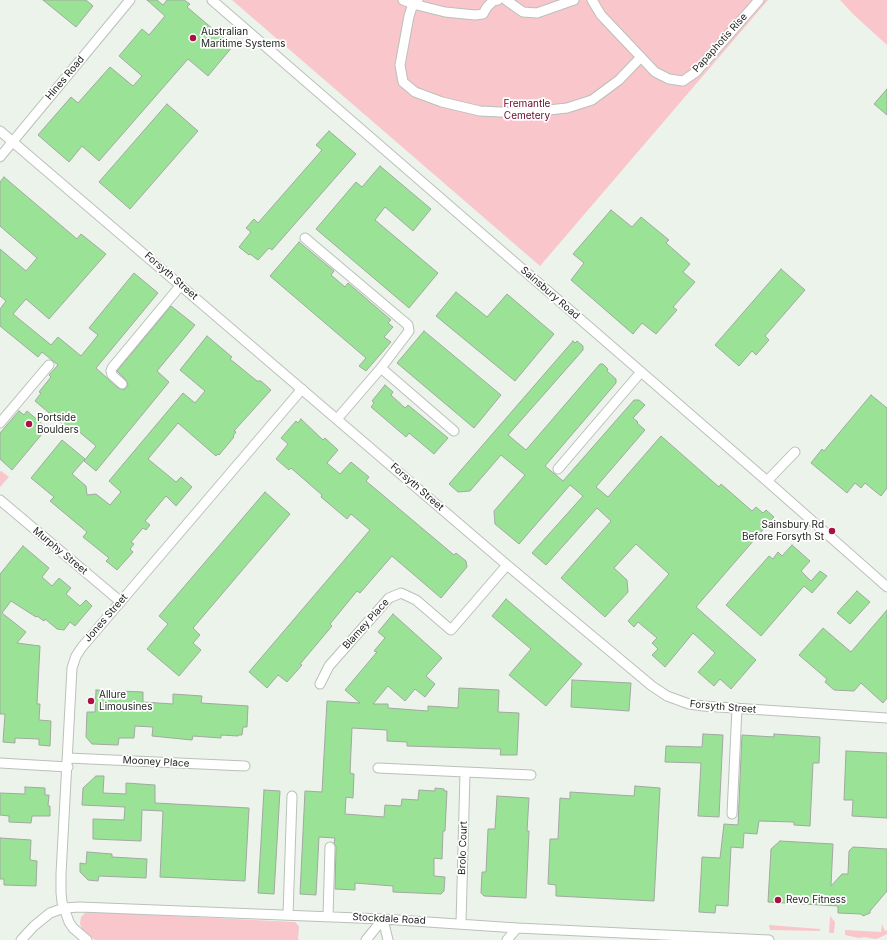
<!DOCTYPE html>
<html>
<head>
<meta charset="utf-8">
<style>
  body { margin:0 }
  canvas { display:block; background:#ebf3eb }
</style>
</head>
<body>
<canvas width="887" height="940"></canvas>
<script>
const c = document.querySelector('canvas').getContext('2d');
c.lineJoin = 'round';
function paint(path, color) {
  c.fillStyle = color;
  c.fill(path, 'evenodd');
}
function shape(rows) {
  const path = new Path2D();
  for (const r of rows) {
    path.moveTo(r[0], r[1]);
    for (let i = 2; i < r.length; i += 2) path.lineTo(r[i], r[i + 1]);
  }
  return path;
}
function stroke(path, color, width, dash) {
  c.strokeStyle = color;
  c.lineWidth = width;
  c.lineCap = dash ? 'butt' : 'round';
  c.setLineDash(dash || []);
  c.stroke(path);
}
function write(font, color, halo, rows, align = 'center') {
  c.font = font + ' Inter,sans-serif';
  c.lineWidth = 3.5;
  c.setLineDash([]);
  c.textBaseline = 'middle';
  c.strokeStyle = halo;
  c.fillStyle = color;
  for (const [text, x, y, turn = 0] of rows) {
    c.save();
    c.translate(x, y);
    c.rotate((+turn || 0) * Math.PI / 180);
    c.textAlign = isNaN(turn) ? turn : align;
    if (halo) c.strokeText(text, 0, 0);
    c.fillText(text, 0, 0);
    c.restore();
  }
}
paint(shape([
  [232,0,768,0,540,266],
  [840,0,887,0,887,45,854,15],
  [1,471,9,477,0,487,0,472],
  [91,912,295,922,299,926,298,940,95,940,82,929,80,924,81,917,85,913],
  [830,916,835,922,834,933,829,933],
  [882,924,885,931,887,930,887,934,879,938,875,939,865,937,859,938,845,935,845,930,881,932],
  [769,925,820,929,820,931,770,930]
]), '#f9c6cc');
const building = shape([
  [43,0,86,0,93,6,76,27,43,0],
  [147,0,157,0,163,5,167,0,184,0,190,4,187,7,233,46,208,76,188,59,99,161,82,146,69,162,38,135,71,97,78,103,110,67,133,86,142,76,119,56,142,29,149,35,165,16,147,0],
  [887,89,887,115,874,104,887,89],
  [167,104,198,131,130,209,99,182,167,104],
  [329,131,356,154,272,250,269,248,258,260,250,254,249,255,239,247,251,232,246,228,254,219,258,223,322,150,316,145,329,131],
  [380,166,431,209,413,231,385,207,375,220,438,273,409,308,316,229,356,182,362,187,380,166],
  [4,177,77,239,81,234,106,254,49,319,26,299,13,314,51,345,58,337,81,356,98,335,89,328,134,273,158,293,96,368,118,388,124,390,128,385,126,380,117,371,171,306,195,325,157,371,169,382,96,471,84,461,96,446,77,430,74,434,35,401,41,393,39,392,51,377,49,375,58,365,42,352,38,357,0,326,0,309,6,301,0,296,0,249,26,271,37,258,0,226,0,182,4,177],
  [611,210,632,227,641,217,669,240,666,243,690,264,683,272,695,282,673,307,677,310,656,334,642,323,633,334,571,280,584,263,573,254,611,210],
  [299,242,334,271,331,275,345,287,348,283,391,320,388,323,393,327,384,337,391,342,366,371,359,366,366,358,270,276,299,242],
  [781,269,805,290,765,336,769,340,756,355,752,351,739,366,715,345,781,269],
  [456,292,487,317,507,294,554,334,515,381,436,316,456,292],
  [424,331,501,395,474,428,397,363,424,331],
  [207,336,232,357,230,359,257,381,261,381,271,390,234,431,236,432,233,436,234,437,219,455,218,454,216,456,178,423,148,459,176,482,181,477,192,487,176,506,166,496,145,521,150,525,146,530,143,528,131,542,134,544,130,549,133,552,117,570,106,561,109,558,83,537,87,532,50,501,54,497,31,478,62,440,85,459,72,474,86,486,87,495,96,494,110,505,121,492,109,481,183,393,195,403,205,391,180,370,207,336],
  [573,341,575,343,577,341,583,346,583,350,508,435,526,450,600,364,603,364,608,369,607,371,616,379,616,383,545,466,563,481,634,400,639,400,645,405,633,418,638,422,637,423,645,430,596,487,608,497,661,436,719,487,721,484,752,511,756,507,763,513,766,510,774,517,696,607,756,660,731,689,720,679,714,686,698,672,715,653,693,633,665,667,652,655,658,649,652,643,657,638,638,622,634,627,628,621,669,574,636,544,614,568,627,580,628,592,605,617,561,578,611,521,597,508,546,565,532,553,583,496,570,485,519,544,495,524,494,511,525,475,501,455,470,491,458,492,449,484,573,341],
  [385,385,393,392,391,395,405,408,408,405,448,438,434,454,409,433,406,437,371,407,374,403,372,401,385,385],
  [871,395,887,408,887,488,881,496,865,483,861,488,855,483,847,493,811,463,822,449,824,451,871,395],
  [19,411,24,415,27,411,47,428,12,470,0,459,0,433,19,411],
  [301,419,323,440,325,438,338,450,327,463,340,474,351,462,369,477,366,481,454,555,456,553,466,561,467,567,441,598,392,556,360,593,357,591,330,624,332,626,300,664,302,665,287,682,278,675,267,688,249,672,370,530,351,514,347,519,321,497,322,495,291,468,289,470,276,459,288,444,281,438,296,421,298,423,301,419],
  [265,492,290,514,193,628,200,635,193,643,201,650,179,676,147,649,168,624,159,616,265,492],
  [792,545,810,561,801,571,811,581,820,571,827,576,812,593,804,586,761,636,726,605,769,556,773,559,778,552,782,556,792,545],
  [23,546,49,568,42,577,52,586,59,578,71,588,66,594,80,606,86,600,92,606,75,626,70,622,64,630,57,629,45,619,44,621,37,616,36,617,11,601,2,613,26,632,17,643,40,646,37,704,40,704,39,720,51,721,50,746,39,745,39,739,15,738,15,743,3,742,5,714,0,714,0,574,23,546],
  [857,591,870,602,850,624,837,613,857,591],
  [506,599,582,664,546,706,509,675,531,649,492,616,506,599],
  [887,610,887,698,883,703,861,683,854,691,834,690,825,682,827,679,799,655,823,628,851,652,887,610],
  [393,614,442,658,426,676,435,684,425,697,415,689,405,701,388,686,373,704,388,704,388,708,428,711,428,706,458,708,459,688,499,690,498,712,519,713,517,755,500,755,501,749,407,746,407,742,387,741,387,730,352,728,350,773,354,774,353,798,346,797,345,814,384,817,385,805,401,806,402,799,418,800,419,790,435,791,435,788,444,789,444,791,447,791,445,831,443,831,442,859,434,858,434,876,445,877,444,891,441,894,393,892,393,886,355,883,355,890,335,889,336,847,334,843,335,838,319,837,316,895,300,894,305,791,322,792,327,701,360,703,345,690,377,652,374,651,385,638,378,632,393,614],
  [572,680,631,683,629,711,571,707,572,680],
  [96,690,143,692,143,702,173,704,173,694,202,696,201,703,248,706,247,727,243,727,242,735,238,735,238,736,221,735,221,738,193,736,192,740,152,736,153,727,135,726,134,738,119,738,118,745,92,744,86,737,87,712,95,712,96,690],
  [703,734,723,735,719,817,698,816,701,763,665,762,666,746,702,747,703,734],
  [774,734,820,737,819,763,813,763,810,826,794,825,794,822,759,821,757,834,744,833,743,848,731,847,728,906,716,905,715,913,699,912,702,857,720,858,724,824,738,825,742,735,774,737,774,734],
  [846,751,887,753,887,818,852,816,853,800,844,800,846,751],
  [96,776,104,776,103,793,126,794,126,783,155,785,155,803,249,808,245,881,160,877,163,811,142,810,141,841,93,839,93,819,124,820,125,807,82,805,83,788,96,776],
  [635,786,660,788,654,901,556,896,556,885,548,884,550,839,558,839,560,798,570,799,570,792,634,796,635,786],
  [25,787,45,788,45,795,49,795,48,806,50,806,50,816,32,816,31,823,9,822,9,816,0,815,0,793,25,794,25,787],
  [264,790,280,791,274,894,258,893,264,790],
  [497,796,529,798,527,831,529,831,526,898,484,896,481,893,482,872,486,872,488,829,495,829,497,796],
  [0,838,31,840,30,860,37,861,36,886,4,885,4,879,0,879,0,838],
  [780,841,833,844,831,886,842,874,848,874,849,851,853,847,887,849,887,891,870,911,870,913,863,916,861,914,838,913,838,906,768,902,771,849,780,841],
  [87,852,112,854,112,857,147,859,146,878,99,876,98,881,88,880,80,872,80,863,86,864,87,852]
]);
paint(building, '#9ae296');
stroke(building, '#a1a9a0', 1);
const minor = shape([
  [212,0,767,481,887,587],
  [403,0,413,4,445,12,475,15,483,14,487,7,493,1,498,0],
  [418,0,413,4,409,16,400,65,403,82,415,92,442,102,480,111,521,113,567,108,592,100,619,80,641,57],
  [506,0,523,12,537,13,574,0],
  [592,0,601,15,655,72,669,79,683,81,696,72,759,0],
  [0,131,507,565,652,686,667,696,689,704,703,706,887,718],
  [0,157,130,0],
  [305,238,408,325,409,331,381,368,337,419],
  [381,368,454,431],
  [122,384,112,375,111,371,112,368,181,285],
  [0,423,49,365],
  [558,469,641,372],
  [767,481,795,452],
  [0,500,121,602],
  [320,684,329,666,389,598,401,593,416,600,451,630,507,565],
  [68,758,245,766],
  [0,763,68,767],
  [378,768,531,775],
  [732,814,737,708],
  [288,915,292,796],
  [328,917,330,847],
  [383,919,388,940],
  [461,923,465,773],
  [21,940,34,926,50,913,64,908,80,907,383,919,517,928,769,940],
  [87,940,73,928,69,922,62,902,61,893,61,874,72,668,76,656,82,647,302,389],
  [366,940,383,919],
  [507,940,517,928]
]);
stroke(minor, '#b9c1b9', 11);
stroke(minor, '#fff', 9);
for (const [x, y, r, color] of [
  [193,38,4,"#a81344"],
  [29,424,4,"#a81344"],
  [832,531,4,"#a81344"],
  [91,701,4,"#a81344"],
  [778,900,4,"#a81344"]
]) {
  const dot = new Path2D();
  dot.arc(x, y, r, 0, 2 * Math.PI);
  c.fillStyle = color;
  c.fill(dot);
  stroke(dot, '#fff', 1.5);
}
write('10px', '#1d201d', '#fff', [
  ["Australian",201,32],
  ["Maritime Systems",201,44],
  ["Portside",37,418],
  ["Boulders",37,430],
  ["Sainsbury Rd",824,525,"right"],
  ["Before Forsyth St",824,537,"right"],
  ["Allure",99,695],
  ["Limousines",99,707],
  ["Revo Fitness",786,900]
], 'left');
write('10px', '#1d201d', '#fff', [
  ["Papaphotis Rise",720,43,-48],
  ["Hines Road",65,78,-50],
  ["Forsyth Street",171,276,41],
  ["Sainsbury Road",550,293,41],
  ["Forsyth Street",417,487,41],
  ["Murphy Street",60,551,40],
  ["Jones Street",106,618,-49],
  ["Blamey Place",366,624,-48],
  ["Forsyth Street",723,707,5],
  ["Mooney Place",156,762,3],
  ["Brolo Court",463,848,-88],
  ["Stockdale Road",389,919,3]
]);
write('10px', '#660927', '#fff', [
  ["Fremantle",527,104],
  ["Cemetery",527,116]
]);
</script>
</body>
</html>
